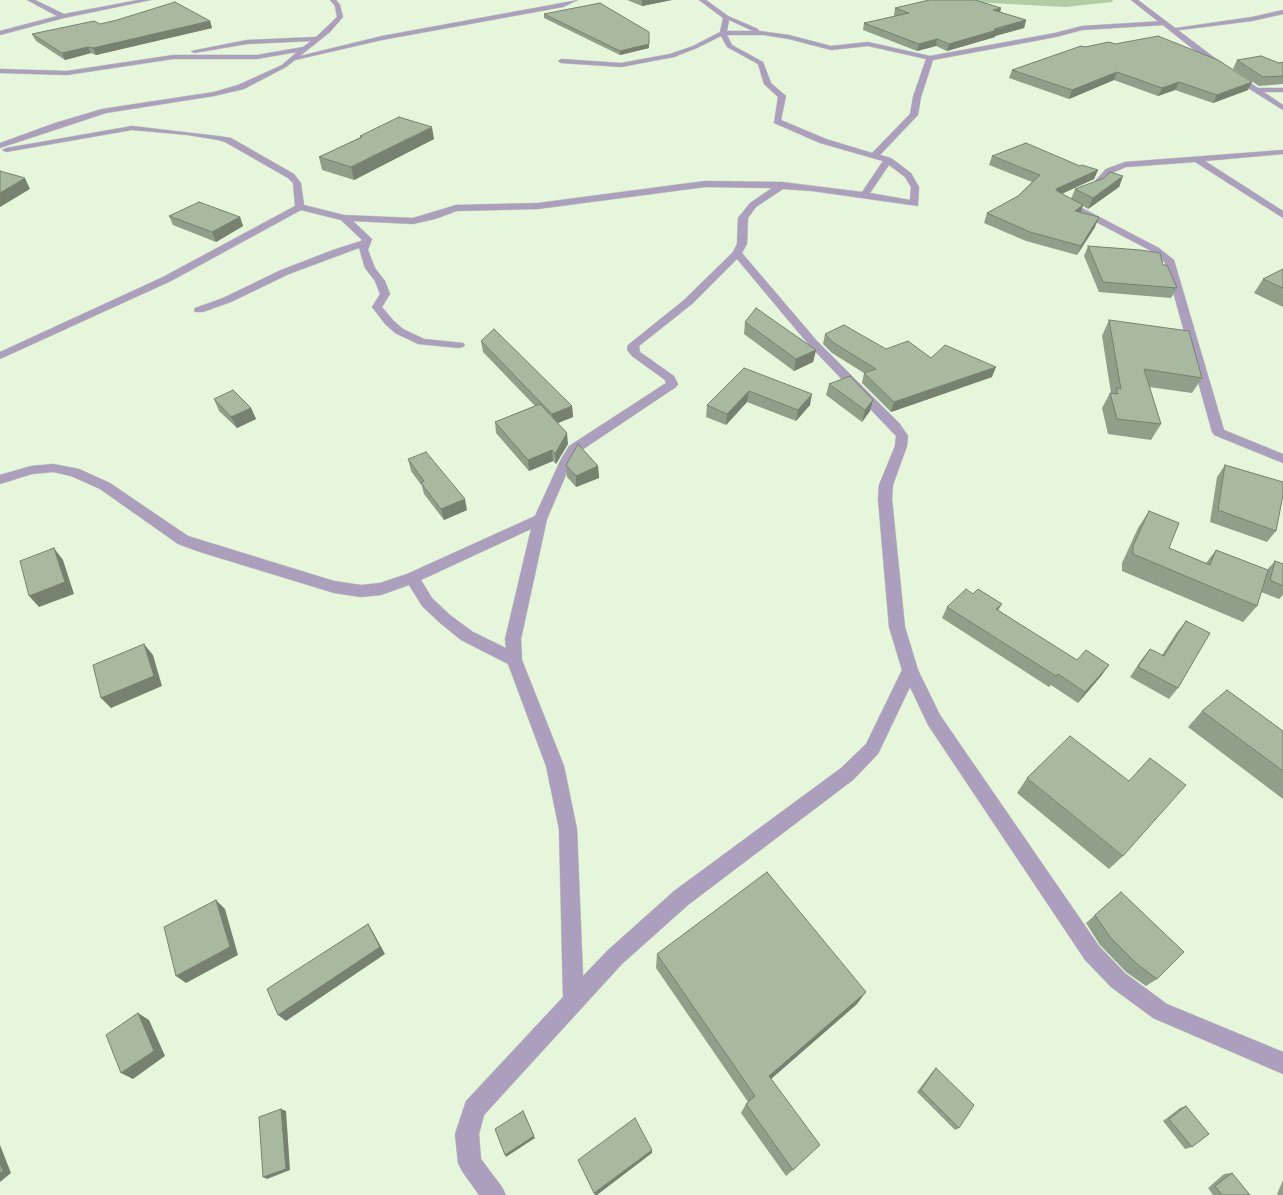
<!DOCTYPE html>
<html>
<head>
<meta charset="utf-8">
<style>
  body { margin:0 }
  canvas { display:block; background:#e5f6db }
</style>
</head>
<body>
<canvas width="1283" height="1195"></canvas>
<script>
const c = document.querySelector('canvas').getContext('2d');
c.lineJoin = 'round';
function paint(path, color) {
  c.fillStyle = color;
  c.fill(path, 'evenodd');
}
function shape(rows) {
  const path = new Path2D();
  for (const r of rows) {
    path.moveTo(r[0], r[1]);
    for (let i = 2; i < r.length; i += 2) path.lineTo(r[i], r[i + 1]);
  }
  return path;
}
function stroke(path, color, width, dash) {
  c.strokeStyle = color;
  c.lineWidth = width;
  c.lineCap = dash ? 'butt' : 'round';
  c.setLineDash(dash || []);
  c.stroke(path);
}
paint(shape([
  [933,0,1113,0,1112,2,1065,7]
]), '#b2cda3');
const minor = shape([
  [27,0,35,0,64,14,138,0,151,0,64,18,0,35,0,31,57,16,27,0],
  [330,0,336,0,340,5,343,17,330,32,300,56,382,36,578,0,563,7,382,40,295,60,286,67,244,89,214,96,106,113,0,148,0,143,55,123,102,109,214,92,238,85,282,65,297,52,257,59,173,59,67,75,0,73,0,69,67,71,173,55,257,55,303,47,311,41,247,44,194,53,191,51,247,40,316,37,337,17,335,6,330,0],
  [699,0,706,0,728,16,758,29,759,31,789,35,831,46,868,42,930,56,1055,33,1082,26,1164,21,1167,23,1164,25,1082,30,1056,37,933,60,921,97,918,115,880,155,891,158,911,173,919,187,918,206,812,191,783,189,756,207,748,218,747,244,742,253,817,341,900,424,908,436,907,446,893,485,892,499,905,627,918,670,940,715,1099,946,1125,973,1167,1004,1283,1052,1283,1074,1153,1018,1111,987,1085,960,928,725,910,687,878,754,853,780,688,905,622,964,484,1115,479,1134,481,1159,502,1187,506,1195,479,1195,462,1171,458,1163,455,1134,466,1101,563,997,559,829,546,766,508,664,461,640,440,623,422,606,409,585,381,595,361,597,334,593,200,552,178,544,100,489,71,476,53,472,32,474,0,484,0,475,31,466,53,464,79,469,110,483,188,536,334,581,361,585,380,583,407,574,535,516,560,461,569,446,666,383,665,380,632,356,627,350,628,345,684,300,733,252,737,244,738,218,750,203,772,188,705,187,538,209,457,211,435,219,413,224,353,221,372,239,368,250,375,268,385,281,390,294,382,307,393,320,403,329,424,339,463,343,465,345,463,347,459,348,418,344,395,333,385,324,372,307,380,294,375,281,365,268,359,248,289,274,231,302,203,312,195,312,194,310,195,308,223,298,281,270,333,250,361,241,362,240,341,220,301,210,171,281,0,359,0,352,163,277,295,206,293,183,288,178,225,142,218,140,188,135,132,130,6,152,2,150,6,148,132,126,218,136,231,138,294,174,301,183,304,205,344,215,413,218,456,205,538,203,705,181,782,182,862,192,883,161,820,143,774,123,778,97,764,84,758,64,727,47,721,36,697,48,674,57,621,67,561,63,558,61,561,59,621,63,670,54,693,46,720,32,723,18,699,0],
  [729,20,753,31,727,31,729,20],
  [727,35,764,35,789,39,831,50,868,46,926,59,913,97,910,114,872,153,826,139,781,120,786,96,771,83,763,62,732,45,727,35],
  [889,165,905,177,911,187,910,200,870,193,889,165],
  [737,259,809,345,896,436,895,446,879,485,878,499,889,627,902,670,866,744,841,768,674,891,608,950,583,976,577,829,564,766,522,660,521,639,547,519,572,461,579,452,676,387,678,384,674,376,640,352,639,346,692,304,737,259],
  [531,529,505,639,506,648,473,632,450,615,432,598,421,580,531,529],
  [1283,10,1283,14,1252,21,1172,31,1169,29,1252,17,1283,10],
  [1253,88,1283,88,1283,92,1256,92,1252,90,1253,88],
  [1283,150,1283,154,1205,161,1283,211,1283,218,1195,162,1126,167,1112,173,1099,187,1086,193,1082,190,1093,183,1106,169,1125,162,1283,150],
  [1063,198,1159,248,1174,260,1224,430,1283,454,1283,463,1214,435,1212,432,1165,263,1153,252,1060,203,1060,199,1063,198]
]);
const tertiary = shape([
  [1131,0,1138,0,1227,67,1283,105,1283,110,1221,71,1131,0]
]);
stroke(minor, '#c3d3ba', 1);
stroke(tertiary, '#c3d3ba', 1);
paint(minor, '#ac9ebd');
paint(tertiary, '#ac9ebd');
paint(shape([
  [627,0,672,0,642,6],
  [895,8,1001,8,1000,12,1026,20,1024,28,995,36,995,37,947,51,936,46,917,51,863,30,864,23,896,16,894,16],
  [544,14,649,48,620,55,544,18],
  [210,21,212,28,96,55,91,53,65,60,36,41,32,34,100,24],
  [1081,46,1248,90,1213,103,1175,90,1158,96,1114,80,1069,99,1009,78,1012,70],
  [1237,60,1279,63,1283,62,1283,84,1259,86,1233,69],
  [360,136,434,139,354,180,322,170,319,157,361,137],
  [992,156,1080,166,1098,170,1094,179,1062,194,1071,199,1075,189,1123,176,1119,187,1088,209,1083,206,1080,212,1095,227,1077,255,1026,241,984,223,987,213,1018,196,1032,182,989,165],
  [169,216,240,217,243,226,216,242,173,225],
  [1088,246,1163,265,1177,288,1171,298,1099,292,1084,256],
  [1283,269,1283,307,1254,293,1263,279],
  [1109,320,1202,378,1192,393,1149,387,1161,424,1151,440,1108,434,1102,408,1110,393,1111,393,1102,336],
  [745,322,816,350,813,362,794,371,744,334],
  [825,334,886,349,931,358,992,377,891,412,862,383,864,373,832,353,823,344],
  [481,341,572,406,573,417,558,423,568,444,556,464,553,461,529,471,496,433,495,422,535,406,483,352],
  [744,368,810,405,796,421,747,402,726,425,706,417,707,405],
  [829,384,870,411,862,422,826,395],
  [214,399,251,408,256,419,237,428,219,411],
  [408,459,467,510,444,520,424,494,422,486,411,471],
  [566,465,598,466,599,478,576,487,567,477],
  [1225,465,1276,531,1267,542,1210,522,1217,477],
  [1149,511,1169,548,1206,563,1216,550,1267,570,1275,561,1283,564,1283,595,1279,599,1261,592,1257,606,1243,622,1122,571,1122,563,1138,528],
  [973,594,1002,604,998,611,1077,660,1109,665,1101,676,1078,703,1051,685,1049,687,942,618,947,607],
  [1186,621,1178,688,1169,699,1130,677,1141,660,1150,649,1162,655,1177,632],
  [1202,711,1283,731,1283,799,1188,727],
  [1027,778,1123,856,1109,869,1017,793],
  [1121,892,1157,979,1146,986,1126,972,1100,945,1086,923],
  [657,954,857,1004,771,1079,793,1170,786,1176,741,1113,746,1104,748,1102,656,968],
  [936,1068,959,1128,955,1130,917,1092,933,1071],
  [1186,1106,1192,1147,1185,1149,1163,1121,1180,1108],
  [1232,1173,1250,1195,1213,1195,1208,1188,1224,1174],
  [1283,1180,1283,1195,1278,1195,1277,1194]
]), '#909f89');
paint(shape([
  [642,0,672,0,642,6],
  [1001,8,999,15,993,10],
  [1026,20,1024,28,995,36,995,37,947,51,949,44],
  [210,21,212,28,96,55,93,48],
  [937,39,936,46,917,51,919,44],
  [649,44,649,48,620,55,620,51],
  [88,47,91,53,65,60,62,53],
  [1117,72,1114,80,1069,99,1072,90],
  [1179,82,1175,90,1158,96,1162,88],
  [1252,82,1248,90,1213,103,1217,95],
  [432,127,434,139,354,180,351,167],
  [1098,170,1094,179,1052,198,1056,189],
  [1123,176,1119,187,1088,209,1093,198],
  [25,178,30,189,0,207,0,193],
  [1083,205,1080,215,1075,211],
  [240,217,243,226,216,242,212,232],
  [1099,217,1095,227,1077,255,1081,246],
  [816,350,813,362,794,371,796,359],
  [996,367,992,377,891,412,894,402],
  [749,391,747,402,726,425,727,414],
  [812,394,810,405,796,421,798,410],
  [873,400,870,411,862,422,865,410],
  [572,406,573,417,553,425,552,414],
  [251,408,256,419,237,428,231,417],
  [567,433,568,444,556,464,555,454],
  [552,450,553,461,529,471,528,460],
  [598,466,599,478,576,487,576,476],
  [465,499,467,510,444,520,441,509],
  [54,548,63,560,74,594,39,607,29,596],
  [144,644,153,655,162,686,111,708,101,698],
  [1109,665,1101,676,1078,703,1085,692],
  [216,900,225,909,238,955,186,983,176,976],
  [368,924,373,932,385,954,286,1021,278,1015],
  [866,992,857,1004,764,1085,769,1076],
  [138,1013,149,1020,165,1056,133,1079,121,1073],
  [281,1109,286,1111,290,1170,267,1179,263,1177],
  [523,1111,535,1138,506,1157,505,1155],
  [0,1145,11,1173,0,1182],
  [652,1150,652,1153,597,1195,595,1195,594,1193]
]), '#76826f');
const building = shape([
  [929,0,975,0,1001,8,993,10,1026,20,994,29,997,30,949,44,937,39,919,44,864,23,909,13,895,8,929,0],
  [175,2,210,21,93,48,88,47,62,53,32,34,94,21,100,24,117,20,175,2],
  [600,3,649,32,649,44,620,51,544,14,600,3],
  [1158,36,1218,60,1252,82,1217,95,1179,82,1162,88,1117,72,1072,90,1012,70,1081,46,1085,47,1109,42,1115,44,1158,36],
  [1261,56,1279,63,1283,62,1283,76,1263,77,1237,60,1261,56],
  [399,117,432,127,351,167,319,157,362,137,360,136,399,117],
  [1026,143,1080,166,1082,165,1098,170,1056,189,1057,191,1083,205,1075,211,1099,217,1081,246,1030,232,987,213,1018,196,1040,175,992,156,1026,143],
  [0,171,25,178,0,193,0,171],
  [1110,172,1123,176,1093,198,1075,189,1104,178,1110,172],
  [199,202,240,217,212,232,169,216,199,202],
  [1088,246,1140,250,1160,253,1163,265,1167,265,1177,288,1103,282,1088,246],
  [1283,269,1283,288,1263,279,1283,269],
  [756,308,816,350,796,359,745,322,756,308],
  [1109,320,1189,331,1202,378,1144,369,1161,424,1117,419,1110,393,1118,394,1116,388,1121,389,1109,320],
  [844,325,886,349,908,341,931,358,945,345,996,367,894,402,864,373,876,369,834,343,825,334,844,325],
  [494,329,572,406,552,414,481,341,494,329],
  [744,368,812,394,798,410,749,391,727,414,707,405,744,368],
  [850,376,873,400,865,410,829,384,850,376],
  [233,390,251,408,231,417,214,399,233,390],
  [540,404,567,433,555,454,552,450,528,460,495,422,540,404],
  [578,444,598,466,576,476,566,465,578,444],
  [426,452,465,499,441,509,421,483,424,481,408,459,426,452],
  [1225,465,1283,482,1283,495,1276,531,1218,510,1225,465],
  [1149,511,1179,523,1169,548,1210,565,1216,550,1268,570,1257,606,1133,554,1133,546,1149,511],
  [54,548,65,582,29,596,20,561,54,548],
  [1275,561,1283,564,1283,586,1270,580,1275,561],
  [966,589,973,594,978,589,1002,604,996,609,1077,660,1086,650,1109,665,1085,692,1058,674,1056,676,947,607,966,589],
  [1186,621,1210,633,1178,688,1138,667,1150,649,1164,656,1186,621],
  [144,644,154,676,101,698,93,665,144,644],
  [1227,690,1283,731,1283,771,1202,711,1227,690],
  [1070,736,1129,781,1150,758,1186,785,1123,856,1027,778,1070,736],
  [767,872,866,992,769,1076,820,1145,793,1170,746,1104,755,1096,657,954,767,872],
  [1121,892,1184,952,1157,979,1137,964,1110,937,1095,915,1121,892],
  [216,900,230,947,176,976,164,927,216,900],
  [368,924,380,947,278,1015,267,989,368,924],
  [138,1013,154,1051,121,1073,106,1035,138,1013],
  [936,1068,974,1105,959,1128,921,1090,936,1068],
  [1186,1106,1209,1134,1192,1147,1169,1119,1186,1106],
  [281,1109,286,1169,263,1177,259,1117,281,1109],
  [523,1111,534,1136,505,1155,495,1129,523,1111],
  [635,1118,652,1150,594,1193,578,1160,635,1118],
  [0,1163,3,1171,0,1174,0,1163],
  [1232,1173,1250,1195,1222,1195,1215,1186,1232,1173]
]);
paint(building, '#a8b99f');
stroke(building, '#76826f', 1);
</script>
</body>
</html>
